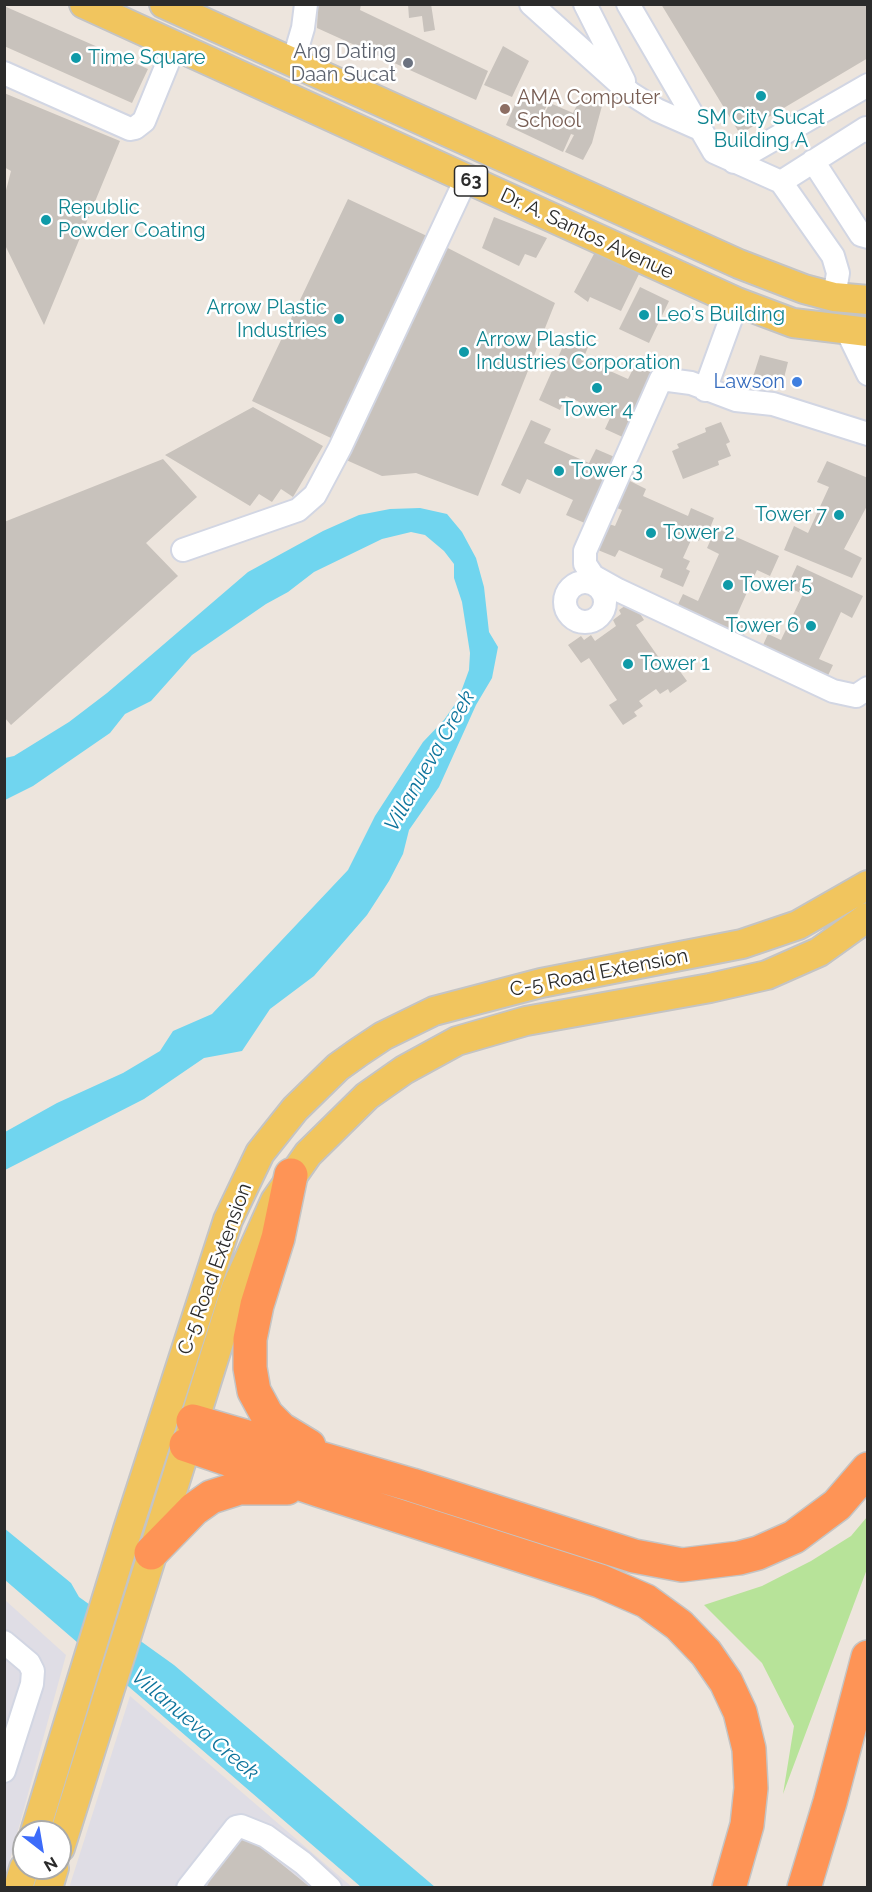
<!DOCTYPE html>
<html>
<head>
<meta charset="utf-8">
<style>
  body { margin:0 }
  #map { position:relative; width:872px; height:1892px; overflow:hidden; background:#ede5dd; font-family:Raleway,sans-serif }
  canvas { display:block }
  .frame { position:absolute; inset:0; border:6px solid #2b2b2b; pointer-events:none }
  .north { position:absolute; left:12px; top:1820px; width:60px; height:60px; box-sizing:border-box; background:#fff; border:2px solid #aaa; border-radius:50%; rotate:149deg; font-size:16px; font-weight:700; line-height:24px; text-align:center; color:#2b2b2b }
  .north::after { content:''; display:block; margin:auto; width:21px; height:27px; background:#3d6cfa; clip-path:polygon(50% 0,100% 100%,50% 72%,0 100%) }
</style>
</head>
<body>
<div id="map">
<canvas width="872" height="1892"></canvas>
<div class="frame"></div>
<div class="north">N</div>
</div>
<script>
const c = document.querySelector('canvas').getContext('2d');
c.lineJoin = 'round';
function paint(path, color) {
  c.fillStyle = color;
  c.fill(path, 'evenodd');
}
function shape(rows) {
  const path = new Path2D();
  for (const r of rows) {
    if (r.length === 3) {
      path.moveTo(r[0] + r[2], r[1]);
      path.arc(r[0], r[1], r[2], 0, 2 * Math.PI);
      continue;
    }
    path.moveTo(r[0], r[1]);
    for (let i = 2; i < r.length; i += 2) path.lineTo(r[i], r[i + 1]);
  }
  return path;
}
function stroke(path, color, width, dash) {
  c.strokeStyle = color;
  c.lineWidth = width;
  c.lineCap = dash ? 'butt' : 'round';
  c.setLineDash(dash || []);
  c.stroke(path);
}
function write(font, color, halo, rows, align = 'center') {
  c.font = font + ' Raleway,sans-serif';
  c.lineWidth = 5;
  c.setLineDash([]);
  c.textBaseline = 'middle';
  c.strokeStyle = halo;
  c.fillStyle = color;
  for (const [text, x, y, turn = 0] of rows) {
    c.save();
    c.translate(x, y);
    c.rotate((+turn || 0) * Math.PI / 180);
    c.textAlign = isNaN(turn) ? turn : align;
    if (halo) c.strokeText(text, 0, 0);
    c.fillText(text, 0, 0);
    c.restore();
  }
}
paint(shape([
  [5,1600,66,1655,5,1878],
  [130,1696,352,1887,69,1888]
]), '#dfdde5');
paint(shape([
  [867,1517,867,1569,783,1794,794,1726,762,1663,704,1605,762,1586,811,1561,851,1536]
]), '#b7e399');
paint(shape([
  [420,508,447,514,462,532,476,558,484,587,489,632,498,647,492,678,476,705,439,787,409,830,403,854,389,881,367,915,314,976,270,1009,242,1051,204,1058,144,1099,5,1170,5,1132,57,1103,123,1073,160,1051,173,1031,212,1014,348,870,375,816,423,742,444,720,458,700,469,670,470,653,462,602,454,578,454,564,444,551,425,535,411,532,382,539,314,572,288,592,266,604,192,655,151,701,125,714,110,733,33,786,5,800,5,758,14,756,69,722,107,693,248,572,323,531,359,515,390,509],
  [4,1528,71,1583,79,1597,174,1665,435,1887,361,1887,5,1580]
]), '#70d5ef');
paint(shape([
  [318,4,361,4,360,10,488,71,476,100,317,28],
  [408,4,431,4,435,30,424,32,422,16,409,18],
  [661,4,868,4,868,58,740,134],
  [4,6,148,69,132,103,4,46],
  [503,46,529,61,512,97,484,85],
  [4,93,120,141,44,325,4,243,4,198,11,171,4,167],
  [520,93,547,105,535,131,550,103,573,113,578,103,582,105,588,95,603,102,592,143,583,160,565,152,574,135,571,134,563,152,506,125],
  [348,199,427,236,331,438,252,401],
  [494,217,547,238,536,258,525,254,519,266,482,248],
  [442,245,555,303,478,496,416,473,382,476,344,459],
  [595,252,639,274,621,311,590,297,588,302,574,292],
  [640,287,669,301,649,343,619,329],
  [568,335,589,345,583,359,628,379,635,365,656,374,627,439,605,429,611,416,566,396,560,410,539,400],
  [760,355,788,362,783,382,767,377,764,383,752,380],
  [253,407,323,446,293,497,281,489,272,502,259,494,250,506,165,455],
  [531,420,551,429,544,443,589,463,596,449,617,458,587,524,566,515,573,500,527,479,520,494,501,485],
  [721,422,730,442,726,444,731,456,718,461,719,465,683,479,672,451,679,448,677,444,706,432,705,428],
  [163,459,197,497,146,543,178,576,11,725,4,717,4,522],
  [827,461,868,478,868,504,844,549,862,558,852,578,784,550,794,526,808,533,829,487,817,482],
  [626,479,646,489,643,496,688,516,691,508,714,518,708,533,703,531,699,541,692,538,683,558,690,561,686,569,690,571,683,587,660,577,663,569,619,550,615,557,593,548,609,524,615,526,622,510,617,508],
  [716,528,779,556,770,576,757,570,736,617,749,623,740,644,673,615,683,594,698,601,719,554,707,548],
  [797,565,863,596,852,618,841,612,819,659,833,665,823,686,758,656,768,634,781,640,803,594,787,587],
  [632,601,644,620,636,625,664,665,671,659,687,681,670,693,668,689,660,694,656,689,639,701,643,706,634,712,637,716,623,725,609,705,617,700,589,658,581,663,568,645,581,636,584,640,591,635,595,641,616,626,613,620,621,614,619,610],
  [237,1828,311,1888,206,1888]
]), '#c8c2bc');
const minor = shape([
  [531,4,630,93,657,110,700,129],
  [585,4,624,81],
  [628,4,714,152,781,182,833,256,838,273,834,297],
  [293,62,303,28,306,4],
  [4,73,130,129,135,128,144,121,175,45],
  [813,161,861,235,868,237],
  [734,162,868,85],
  [781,182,866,128,868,131],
  [847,331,868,374],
  [705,390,737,302],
  [868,434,773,404,736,400,691,383,661,379,585,551,585,564,593,576,618,590,833,691,856,696,868,688],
  [183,550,298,510,315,495,340,448,466,179],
  [585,602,20],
  [4,1642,29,1663,33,1671,32,1684,4,1771],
  [188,1888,236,1827,241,1826,266,1836,303,1863,330,1888]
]);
const major = shape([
  [84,4,737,302,793,323,868,332],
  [164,4,739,264,804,289,834,297,868,300],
  [35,1832,128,1529,228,1220,260,1153,295,1109,338,1067,359,1052,383,1036,434,1011,541,983,742,944,798,925,868,885],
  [60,1848,236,1288,275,1201,308,1154,367,1096,404,1070,457,1041,526,1021,710,988,767,975,819,952,868,917],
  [18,1888,24,1868],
  [48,1888,54,1868]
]);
const highway = shape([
  [291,1175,278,1238,257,1305,250,1339,250,1368,254,1391,267,1415,281,1429,309,1446],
  [193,1421,412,1485,634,1556,682,1565,739,1558,758,1553,794,1537,837,1505,868,1469],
  [186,1445,318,1490,600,1581,646,1601,679,1625,706,1653,726,1682,740,1712,749,1749,751,1788,747,1825,729,1888],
  [151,1553,194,1509,211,1497,239,1488,287,1488],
  [804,1888,830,1802,868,1657]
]);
stroke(minor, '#d2d6e3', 26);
stroke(major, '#c4c4c4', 32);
stroke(highway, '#c4c4c4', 36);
stroke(minor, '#fff', 22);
stroke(major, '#f1c55e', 28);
stroke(highway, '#fe9456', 33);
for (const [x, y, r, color] of [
  [76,58,6,"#0f9aa8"],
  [408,63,6,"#6b7280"],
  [761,96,6,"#0f9aa8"],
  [505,109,6,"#8d6e63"],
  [46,220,6,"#0f9aa8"],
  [644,315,6,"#0f9aa8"],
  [339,319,6,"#0f9aa8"],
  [464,352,6,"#0f9aa8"],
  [797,382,6,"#3f7fe0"],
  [597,388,6,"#0f9aa8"],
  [559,471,6,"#0f9aa8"],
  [839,515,6,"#0f9aa8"],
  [651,533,6,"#0f9aa8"],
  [728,585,6,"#0f9aa8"],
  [811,626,6,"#0f9aa8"],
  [628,664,6,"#0f9aa8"]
]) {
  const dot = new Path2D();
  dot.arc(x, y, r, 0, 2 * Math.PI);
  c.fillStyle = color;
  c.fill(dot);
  stroke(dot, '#fff', 2);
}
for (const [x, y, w] of [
  [471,181,33]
]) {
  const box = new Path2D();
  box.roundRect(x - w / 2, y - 15, w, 30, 4.5);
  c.fillStyle = '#fff';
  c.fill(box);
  stroke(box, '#2b2b2b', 1.5);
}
write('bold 18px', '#2b2b2b', null, [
  ["63",471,181]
]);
write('20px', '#5b616d', '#fff', [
  ["Ang Dating",396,52],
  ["Daan Sucat",396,75]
], 'right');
write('20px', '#0d838f', '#fff', [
  ["Time Square",88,58],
  ["SM City Sucat",761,118,"center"],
  ["Building A",761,141,"center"],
  ["Republic",58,208],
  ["Powder Coating",58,231],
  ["Arrow Plastic",327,308,"right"],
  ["Industries",327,331,"right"],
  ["Leo's Building",656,315],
  ["Arrow Plastic",476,340],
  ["Industries Corporation",476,363],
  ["Tower 4",597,410,"center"],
  ["Tower 3",571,471],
  ["Tower 7",827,515,"right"],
  ["Tower 2",663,533],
  ["Tower 5",740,585],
  ["Tower 6",799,626,"right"],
  ["Tower 1",640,664]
], 'left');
write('20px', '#785e54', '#fff', [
  ["AMA Computer",517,98],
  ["School",517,121]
], 'left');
write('20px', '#2b2b2b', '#fff', [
  ["Dr. A. Santos Avenue",587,234,25],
  ["C-5 Road Extension",599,973,-11],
  ["C-5 Road Extension",215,1269,-70]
]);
write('20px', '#366cbe', '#fff', [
  ["Lawson",785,382]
], 'right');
write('italic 21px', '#0d749c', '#fff', [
  ["Villanueva Creek",430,761,-60],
  ["Villanueva Creek",195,1725,40]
]);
</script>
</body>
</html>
